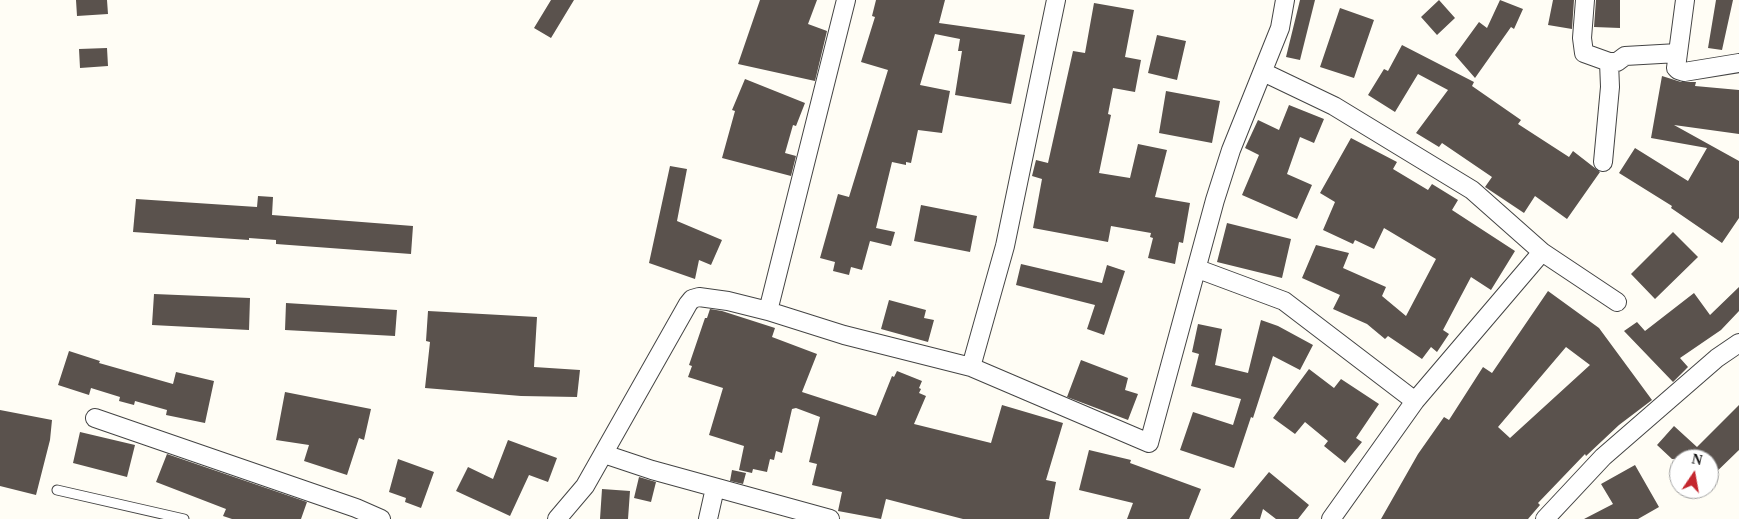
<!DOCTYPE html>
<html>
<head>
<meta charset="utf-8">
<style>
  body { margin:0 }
  #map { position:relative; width:1739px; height:519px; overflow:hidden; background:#fffdf5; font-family:Georgia,serif }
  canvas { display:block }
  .north { position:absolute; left:1669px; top:449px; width:50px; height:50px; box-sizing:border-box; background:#fff; border:1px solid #a0a0a0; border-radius:50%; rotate:12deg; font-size:14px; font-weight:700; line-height:20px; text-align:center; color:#111 }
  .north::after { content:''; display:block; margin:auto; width:18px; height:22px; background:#c4262e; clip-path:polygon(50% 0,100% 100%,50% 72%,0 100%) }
</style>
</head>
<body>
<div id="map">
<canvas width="1739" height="519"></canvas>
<div class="north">N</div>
</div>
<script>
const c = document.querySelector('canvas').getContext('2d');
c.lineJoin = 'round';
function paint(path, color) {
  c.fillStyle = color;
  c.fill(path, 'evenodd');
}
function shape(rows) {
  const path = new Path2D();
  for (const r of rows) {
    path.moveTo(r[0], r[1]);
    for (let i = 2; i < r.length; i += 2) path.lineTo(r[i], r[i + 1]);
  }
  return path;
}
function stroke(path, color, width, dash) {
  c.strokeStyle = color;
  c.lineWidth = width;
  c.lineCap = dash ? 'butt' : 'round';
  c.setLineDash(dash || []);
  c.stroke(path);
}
paint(shape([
  [76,0,107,0,108,14,77,16],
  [551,0,574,0,551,38,534,28],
  [760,0,817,0,808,24,827,31,815,81,738,64],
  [876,0,945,0,939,23,1025,35,1011,104,955,95,962,51,958,51,960,39,935,34,920,85,950,91,942,133,918,130,911,163,906,162,906,165,892,162,876,228,895,232,891,246,870,241,862,270,851,267,849,275,833,271,835,262,820,258,838,194,849,197,888,70,861,62,875,17,872,16],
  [1300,0,1315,0,1300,60,1286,57],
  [1439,0,1455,18,1437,35,1421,17],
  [1500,0,1523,9,1514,29,1511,27,1475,78,1455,55,1479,22,1487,28],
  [1553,0,1574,0,1572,29,1548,25],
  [1596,0,1620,0,1620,28,1594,27],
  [1716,0,1733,0,1722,50,1708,48],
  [1094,3,1134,10,1125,57,1141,60,1135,92,1113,88,1108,114,1111,115,1099,173,1130,178,1138,144,1167,150,1155,197,1190,203,1183,243,1179,242,1175,264,1148,258,1153,238,1150,237,1151,233,1111,226,1108,242,1033,228,1042,179,1032,176,1036,160,1048,163,1073,51,1085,53],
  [1340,8,1374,20,1354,78,1320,67],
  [1157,35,1186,41,1177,80,1148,73],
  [1402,45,1474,82,1472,86,1521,120,1518,124,1569,157,1573,151,1600,172,1567,219,1535,196,1524,213,1485,187,1492,177,1442,143,1439,147,1416,133,1448,90,1418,74,1395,112,1368,95,1384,69,1388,71],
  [107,48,108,66,80,68,79,49],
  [1662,76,1681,82,1696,82,1695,86,1739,90,1739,134,1674,125,1739,161,1739,218,1722,243,1671,208,1672,206,1619,173,1635,148,1688,181,1707,148,1651,138],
  [745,79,805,103,796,126,793,125,785,153,796,156,791,176,722,158,735,111,732,110],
  [1166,91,1220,101,1212,143,1159,133],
  [1289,105,1324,119,1314,143,1300,137,1287,174,1312,185,1297,219,1242,195,1259,155,1245,148,1258,120,1279,130],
  [1351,138,1397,162,1393,169,1428,190,1432,184,1458,200,1452,210,1515,251,1491,290,1471,277,1443,330,1449,334,1437,352,1431,347,1422,359,1388,336,1385,339,1367,324,1333,309,1340,295,1302,278,1316,245,1349,253,1343,268,1386,287,1382,296,1406,316,1436,259,1384,228,1374,249,1355,240,1353,244,1323,230,1335,202,1320,193],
  [670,166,687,169,677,221,722,240,711,265,699,260,695,279,649,263],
  [258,196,273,197,272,215,413,226,411,254,276,244,276,240,249,238,249,240,133,232,136,199,257,207],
  [921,205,977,216,970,252,914,241],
  [1227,223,1291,239,1282,278,1217,262],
  [1673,232,1698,257,1655,299,1631,274],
  [1021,264,1102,283,1107,265,1125,271,1104,335,1087,329,1095,305,1016,285],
  [1739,287,1739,311,1721,330,1680,358,1688,367,1673,382,1624,331,1637,322,1645,331,1694,293,1710,315],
  [1548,291,1599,328,1652,400,1619,425,1586,456,1585,454,1538,503,1540,505,1528,519,1381,519,1418,454,1444,417,1449,420,1483,367,1492,373],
  [1566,347,1590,365,1510,438,1498,427],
  [154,294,250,298,249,330,152,325],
  [889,300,926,310,924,318,934,320,928,342,881,329],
  [286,303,397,310,395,336,285,330],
  [710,309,722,311,775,328,772,337,817,354,802,392,876,416,892,376,894,377,897,371,922,381,919,388,921,389,919,393,926,396,914,424,991,443,1002,405,1063,423,1046,480,1056,482,1049,519,963,519,886,499,881,519,838,511,842,492,812,485,817,464,809,462,820,417,796,408,792,409,782,453,776,451,774,460,770,459,767,472,753,469,752,473,739,470,744,446,709,435,723,388,688,377,692,366,689,365,705,318,707,318],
  [428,311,537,317,534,367,580,370,577,397,521,396,425,388,430,342,426,341],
  [1261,320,1278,326,1313,345,1300,370,1273,356,1253,418,1251,417,1234,468,1180,450,1193,412,1233,425,1241,399,1191,386,1199,354,1192,352,1198,324,1222,329,1215,365,1248,373],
  [69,351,100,361,99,363,173,384,176,372,214,381,205,423,166,415,167,410,135,401,134,405,119,401,120,397,91,388,89,395,58,385],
  [1081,360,1128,378,1125,390,1138,394,1128,420,1067,397],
  [1309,369,1334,388,1341,379,1379,404,1356,438,1362,442,1345,463,1324,446,1328,441,1305,422,1295,434,1273,418],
  [285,392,371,409,364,440,359,438,347,475,304,461,309,445,276,440],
  [1739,405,1739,450,1709,479,1709,459,1672,459,1657,445,1674,426,1697,447],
  [0,410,52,420,50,440,36,495,0,486],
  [80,432,135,445,127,477,73,463],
  [508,440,557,458,548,482,529,475,510,516,456,491,468,467,493,479],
  [1089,450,1131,460,1130,463,1201,489,1189,519,1127,519,1133,503,1079,490],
  [167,454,307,502,301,519,232,519,223,516,226,509,156,482],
  [398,459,434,472,421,508,405,502,406,498,389,492],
  [1635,465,1659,507,1638,519,1584,519,1613,504,1601,484],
  [732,470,746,473,743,484,730,481],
  [1269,472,1309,505,1298,519,1276,519,1263,509,1260,519,1230,519],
  [639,477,656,482,651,502,634,498],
  [602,489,630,491,628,519,600,519]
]), '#5a524d');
const service = shape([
  [57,490,184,519]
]);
const minor = shape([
  [1585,0,1582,38,1584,53,1609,62,1617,62,1625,56,1678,53],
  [1685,0,1676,68,1678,70,1684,72,1739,63],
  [1263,72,1334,106,1472,190,1542,252,1617,302],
  [1603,162,1610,87,1609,62],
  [1198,269,1284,301,1415,401],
  [768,311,846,0],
  [971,367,1005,246,1056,0],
  [95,418,356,508,381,519],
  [604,454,652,470,830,519],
  [557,519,585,486,688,304,692,299,699,297,728,301,768,311,844,335,971,367,1149,443,1215,200,1231,150,1280,28,1285,0],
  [708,519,715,488],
  [1331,519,1415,401,1542,252],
  [1545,519,1603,457,1717,358,1739,343]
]);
stroke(service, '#444', 11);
stroke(minor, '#444', 20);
stroke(service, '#fff', 9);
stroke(minor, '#fff', 18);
</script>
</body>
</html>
